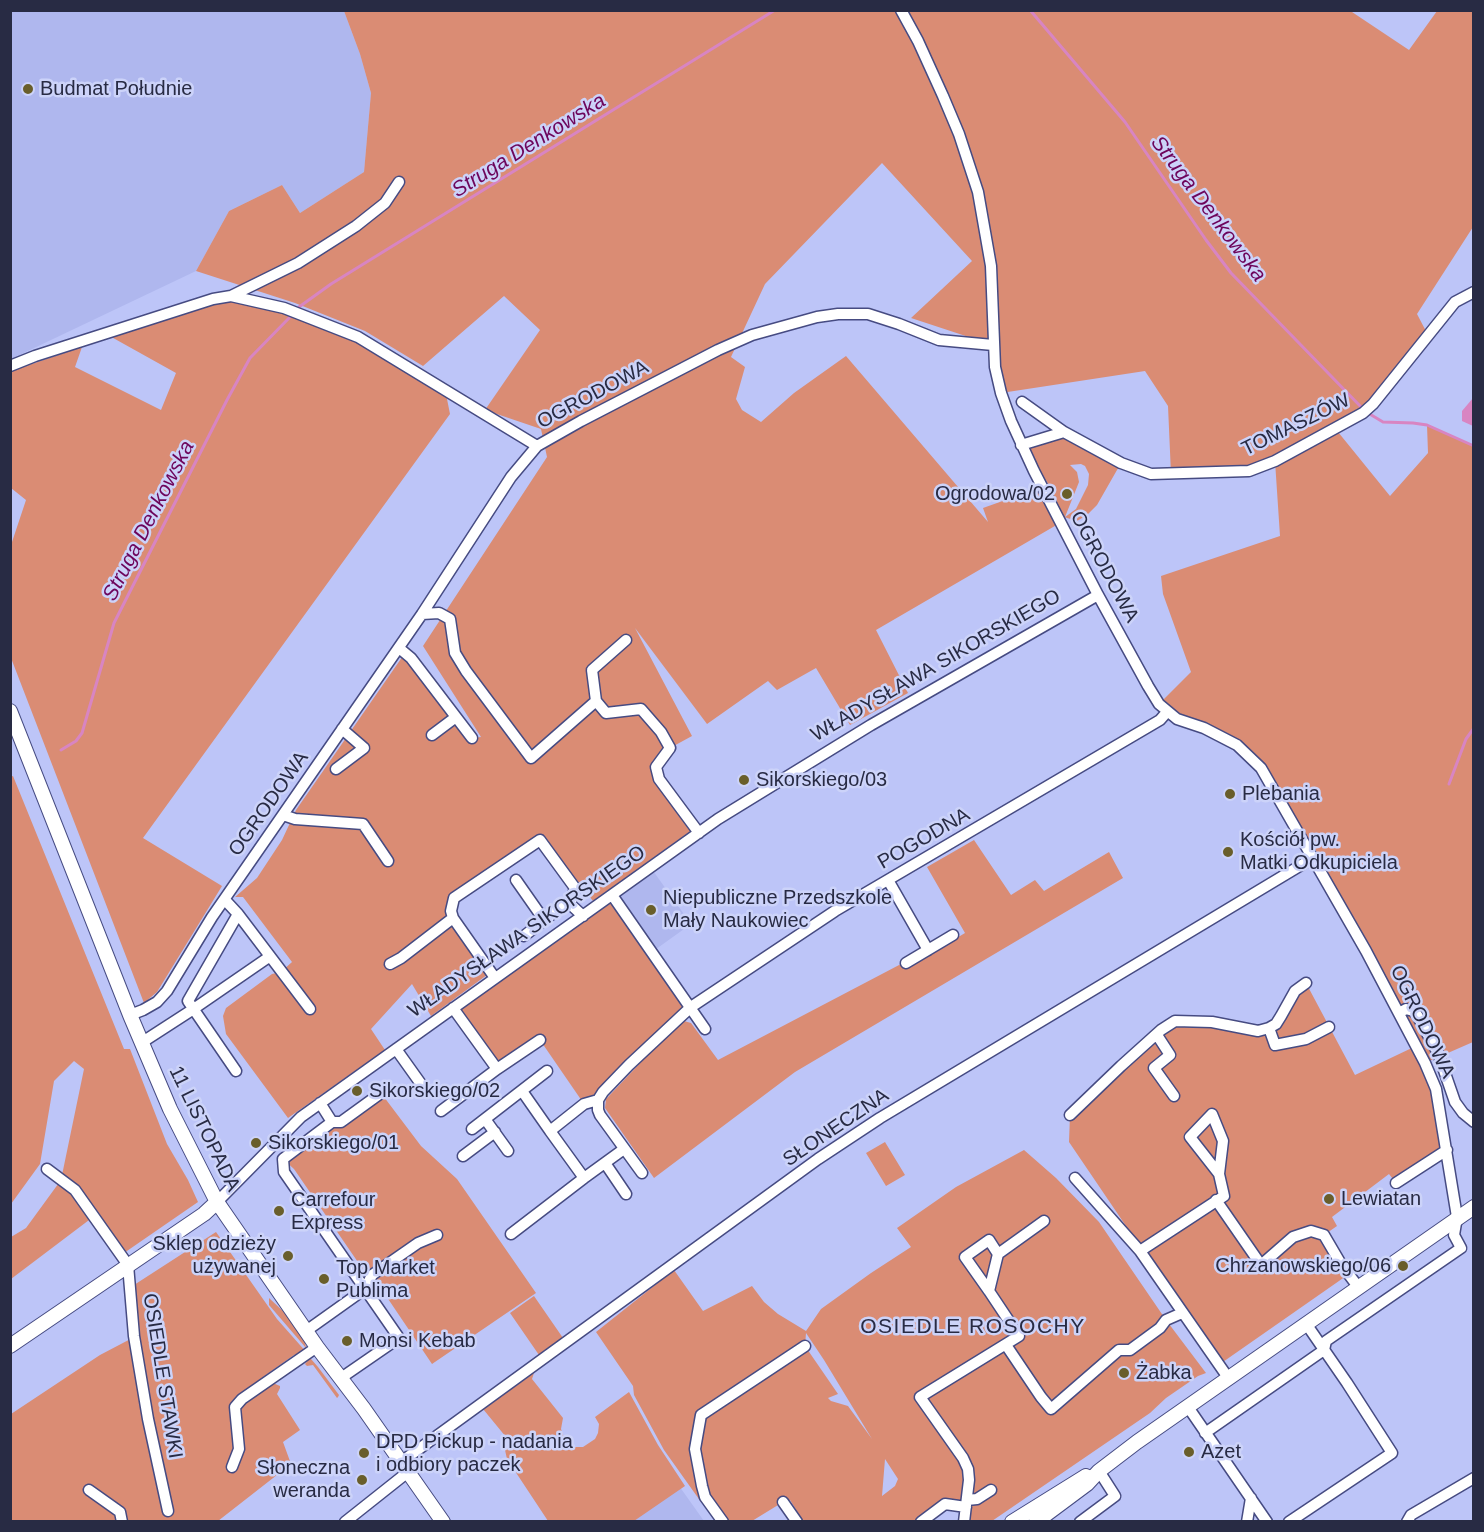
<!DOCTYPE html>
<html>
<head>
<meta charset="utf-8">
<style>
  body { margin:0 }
  #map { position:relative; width:1484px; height:1532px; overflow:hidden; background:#bdc5f8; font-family:Arial,sans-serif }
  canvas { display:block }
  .frame { position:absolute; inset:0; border:12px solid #282b44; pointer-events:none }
</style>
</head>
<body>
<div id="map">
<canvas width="1484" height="1532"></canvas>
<div class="frame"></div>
</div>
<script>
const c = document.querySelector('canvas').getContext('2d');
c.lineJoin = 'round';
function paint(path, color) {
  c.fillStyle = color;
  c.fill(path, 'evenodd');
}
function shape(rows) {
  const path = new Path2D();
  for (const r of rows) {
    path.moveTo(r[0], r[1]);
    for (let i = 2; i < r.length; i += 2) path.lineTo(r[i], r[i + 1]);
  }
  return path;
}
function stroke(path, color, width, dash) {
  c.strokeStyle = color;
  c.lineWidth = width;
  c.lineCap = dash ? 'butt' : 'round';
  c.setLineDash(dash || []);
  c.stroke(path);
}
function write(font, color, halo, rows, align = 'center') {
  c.font = font + ' Arial,sans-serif';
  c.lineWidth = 5;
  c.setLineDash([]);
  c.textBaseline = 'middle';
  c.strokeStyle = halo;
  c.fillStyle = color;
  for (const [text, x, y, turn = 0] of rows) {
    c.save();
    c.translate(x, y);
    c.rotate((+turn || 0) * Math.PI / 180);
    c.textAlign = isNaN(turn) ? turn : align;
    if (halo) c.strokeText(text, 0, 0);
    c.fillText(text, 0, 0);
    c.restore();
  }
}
paint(shape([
  [11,11,344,11,360,54,371,93,364,172,300,213,282,185,229,211,196,271,11,359],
  [651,868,691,924,652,952,612,895],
  [677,1483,704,1521,622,1522]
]), '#afb7ee');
paint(shape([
  [1349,10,1409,50,1437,11,1473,11,1473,227,1417,314,1428,335,1373,404,1334,427,1390,496,1428,453,1427,425,1473,446,1473,1042,1425,1063,1447,1150,1396,1183,1389,1174,1332,1217,1337,1226,1324,1235,1349,1274,1220,1364,1123,1232,1128,1229,1069,1142,1070,1115,1168,1025,1269,1028,1306,983,1355,1075,1416,1046,1256,762,1159,704,1191,672,1163,594,1161,576,1280,536,1275,461,1249,471,1171,474,1168,406,1145,371,1001,393,993,345,911,318,972,261,882,163,765,284,731,357,745,367,736,399,742,410,761,422,794,393,846,356,988,522,983,508,1042,487,1021,445,1064,432,1121,463,1097,505,1087,515,1077,521,1064,517,1046,480,1042,487,1060,523,876,630,908,693,850,725,816,668,777,690,768,681,707,724,635,628,692,736,670,748,656,767,695,828,593,901,541,834,546,847,544,843,454,898,451,911,491,972,431,1016,412,984,371,1029,385,1050,288,1118,226,1034,223,1016,226,1008,272,974,281,972,292,962,243,897,235,897,257,878,282,840,296,810,405,653,472,738,481,737,423,646,547,457,541,429,485,410,540,330,504,296,423,366,365,331,295,303,196,271,229,211,282,185,300,213,364,172,371,93,360,54,344,11],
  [1081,464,1085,466,1089,474,1088,485,1076,509,1065,517,1079,482,1077,472,1070,465],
  [231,296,358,337,445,389,450,414,143,838,222,886,157,992,144,1003,11,658,11,545,26,500,11,488,11,371,82,347,75,367,161,410,176,373,106,334],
  [13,776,124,1049,130,1049,167,1144,188,1180,198,1202,124,1253,97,1214,11,1279,11,1237,26,1228,61,1180,84,1069,74,1061,54,1081,40,1164,11,1204,10,777],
  [974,840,1011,895,1035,880,1044,891,1109,852,1123,878,795,1072,654,1178,605,1108,606,1099,662,1040,684,1021,691,1023,718,1060,901,964,905,969,965,933,927,867],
  [612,895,691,1007,603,1092,584,1104,540,1040,497,1069,453,1008],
  [381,1093,421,1146,457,1179,536,1293,432,1364,374,1278,364,1271,294,1169,283,1159],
  [885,1142,905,1175,886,1186,866,1153],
  [1024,1150,1056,1178,1099,1222,1166,1320,1206,1373,1198,1376,1166,1398,1150,1413,992,1521,964,1521,965,1507,952,1505,921,1521,803,1521,790,1500,783,1502,752,1521,723,1521,705,1497,701,1502,664,1450,634,1395,633,1386,596,1332,674,1270,703,1311,752,1286,764,1302,778,1314,806,1331,821,1309,871,1273,911,1247,897,1228,956,1187],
  [806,1333,824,1360,872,1439,848,1406,831,1401,828,1398,838,1394,805,1346],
  [885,1459,898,1479,895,1486,882,1496],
  [216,1232,277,1319,307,1353,294,1355,263,1377,268,1381,280,1386,280,1388,277,1394,300,1430,283,1442,291,1464,218,1521,11,1522,11,1414,100,1355,140,1334,134,1285],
  [534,1296,563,1338,539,1355,510,1313],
  [269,1298,285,1313,305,1342,306,1348,269,1305],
  [309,1359,311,1359,318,1367,339,1395,338,1397,337,1398,313,1365,307,1366,305,1364],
  [534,1373,532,1379,563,1418,561,1429,565,1440,575,1447,583,1447,595,1439,598,1433,599,1424,595,1417,629,1392,658,1445,685,1486,634,1521,548,1521,507,1459,505,1450,506,1437,483,1409]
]), '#da8c74');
paint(shape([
  [1473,398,1473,426,1462,421,1462,411]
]), '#d885c2');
stroke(shape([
  [1030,10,1125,122,1206,240,1231,273,1363,409],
  [299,307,331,284,775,10],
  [1368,413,1383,422,1413,423,1427,425,1474,446],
  [61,750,76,741,82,733,114,623,227,400,250,358,291,316],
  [1449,784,1466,739,1474,728]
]), '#d885c2', 3);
const minor = shape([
  [901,10,918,41,943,96,959,134,978,192,991,266,995,367,1001,393,1011,421,1034,471,1098,595,1148,686,1159,704,1177,719,1204,728,1237,745,1261,768,1366,951,1425,1063,1436,1089,1457,1217,1454,1235,1461,1248,1326,1341,1324,1350,1205,1433],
  [231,296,284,308,358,337,537,446],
  [10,366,35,356,213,299,231,296,298,263,356,226,385,203,399,182],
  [1022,402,1064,432],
  [1021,445,1064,432,1121,463,1151,474,1249,471,1275,461,1363,413,1373,404,1455,302,1474,292],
  [422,614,439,613,450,619,455,653,466,671,531,758,596,701],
  [626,640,592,670,596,701,606,713,641,709,661,732,670,748,656,767,659,779,699,833],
  [399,648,411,658,472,738],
  [432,735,456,717],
  [336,769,364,748,342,729],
  [283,815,295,819,363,824,388,861],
  [516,880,544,920],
  [888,880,928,950],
  [612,895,705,1029],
  [225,900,238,914,310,1009],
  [524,936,565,904,570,904,583,916],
  [906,963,953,935],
  [390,964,401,958,453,918],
  [495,978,453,918,451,911,454,898,540,840,575,888,570,904],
  [453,1008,497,1069],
  [1399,1013,1406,1009,1413,1011,1417,1015,1438,1053,1455,1102,1463,1113,1474,1122],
  [130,1015,143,1010,157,1002,167,991,212,917,422,614,511,477,537,446,581,421,718,350,752,335,817,317,838,314,868,314,899,324,939,340,993,345],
  [1269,1028,1276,1024,1281,1016,1295,991,1306,983],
  [1157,1035,1170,1055,1154,1068,1174,1096],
  [141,1043,192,1010,269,957],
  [396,1049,421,1084],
  [236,1071,188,1001,238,914],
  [522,1091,550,1131],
  [598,1100,598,1110,600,1115,642,1173],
  [320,1103,332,1122,283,1159,284,1172,399,1338,341,1378],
  [441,1111,497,1069,540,1040],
  [1070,1115,1121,1066,1161,1030,1175,1021,1212,1022,1258,1031,1269,1028,1275,1045,1306,1039,1329,1027],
  [485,1119,508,1151],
  [332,1122,341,1122,381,1093],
  [472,1129,547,1071],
  [463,1156,495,1132],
  [605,1163,626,1194],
  [47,1169,75,1190,128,1265,134,1336,148,1419,168,1511],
  [584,1178,624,1149],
  [1075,1178,1140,1251,1229,1379],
  [1396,1183,1447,1150],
  [1216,1200,1261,1265,1293,1237,1311,1231,1324,1235,1341,1264,1359,1288],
  [217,1202,301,1117,718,819,871,725,1098,595],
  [511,1234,584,1178,550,1131,584,1104,598,1100,603,1092,629,1065,691,1007,835,911,1160,720,1167,712],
  [1140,1251,1224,1196,1219,1174,1223,1141,1212,1114,1190,1137,1219,1174],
  [989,1291,965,1257,989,1240,998,1254],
  [306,1331,365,1289,372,1275,418,1243,437,1235],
  [1006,1345,1041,1397,1051,1409,1119,1350,1130,1350,1160,1328,1166,1320,1182,1313],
  [1188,1407,1267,1522],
  [401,1462,818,1159,880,1118,1313,858],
  [232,1467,239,1449,235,1407,242,1399,317,1347],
  [89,1490,120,1512,122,1522],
  [967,1500,977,1499,991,1490],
  [783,1502,797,1522],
  [345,1522,408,1472],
  [723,1522,705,1497,702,1486,695,1449,701,1415,805,1346],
  [921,1522,945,1504,966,1507],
  [964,1522,969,1480,968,1469,963,1458,920,1397,1019,1336,989,1291,998,1254,1044,1221],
  [1080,1522,1115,1496,1099,1471],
  [1247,1522,1251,1498],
  [1289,1522,1392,1453,1347,1383,1307,1325],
  [1407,1522,1411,1515,1474,1478]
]);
const tertiary = shape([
  [10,711,130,1015,170,1109,217,1202,317,1347,364,1409,443,1522],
  [10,1346,204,1214,217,1202],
  [1012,1522,1086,1476],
  [1036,1522,1087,1484,1099,1471,1137,1442,1474,1207]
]);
stroke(minor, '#464b82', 13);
stroke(tertiary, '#464b82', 16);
stroke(minor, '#fff', 10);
stroke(tertiary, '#fff', 14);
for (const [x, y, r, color] of [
  [28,89,6,"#695e2b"],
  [1067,494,6,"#695e2b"],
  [744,780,6,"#695e2b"],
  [1230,794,6,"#695e2b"],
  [1228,852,6,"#695e2b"],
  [651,910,6,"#695e2b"],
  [357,1091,6,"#695e2b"],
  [256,1143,6,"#695e2b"],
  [1329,1199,6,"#695e2b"],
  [279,1211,6,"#695e2b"],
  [288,1256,6,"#695e2b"],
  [1403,1266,6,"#695e2b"],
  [324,1279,6,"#695e2b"],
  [347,1341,6,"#695e2b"],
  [1124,1373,6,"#695e2b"],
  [1189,1452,6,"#695e2b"],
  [364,1453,6,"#695e2b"],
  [362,1480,6,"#695e2b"]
]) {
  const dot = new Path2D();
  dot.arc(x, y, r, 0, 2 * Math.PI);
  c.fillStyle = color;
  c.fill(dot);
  stroke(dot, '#ccd3f9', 2);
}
write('20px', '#282b44', '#ccd3f9', [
  ["Budmat Południe",40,89],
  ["Ogrodowa/02",1055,494,"right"],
  ["Sikorskiego/03",756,780],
  ["Plebania",1242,794],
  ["Kościół pw.",1240,840],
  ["Matki Odkupiciela",1240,863],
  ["Niepubliczne Przedszkole",663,898],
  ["Mały Naukowiec",663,921],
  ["Sikorskiego/02",369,1091],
  ["Sikorskiego/01",268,1143],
  ["Lewiatan",1341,1199],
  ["Carrefour",291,1200],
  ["Express",291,1223],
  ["Sklep odzieży",276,1244,"right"],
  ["używanej",276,1267,"right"],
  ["Chrzanowskiego/06",1391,1266,"right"],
  ["Top Market",336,1268],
  ["Publima",336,1291],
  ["Monsi Kebab",359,1341],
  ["Żabka",1136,1373],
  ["DPD Pickup - nadania",376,1442],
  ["i odbiory paczek",376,1465],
  ["Azet",1201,1452],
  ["Słoneczna",350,1468,"right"],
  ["weranda",350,1491,"right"]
], 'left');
write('20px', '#282b44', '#ccd3f9', [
  ["OGRODOWA",593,395,-28],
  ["TOMASZÓW",1296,425,-26],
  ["OGRODOWA",1104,567,62],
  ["WŁADYSŁAWA SIKORSKIEGO",936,666,-30],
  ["OGRODOWA",269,804,-55],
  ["POGODNA",924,839,-30],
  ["WŁADYSŁAWA SIKORSKIEGO",527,932,-35],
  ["OGRODOWA",1422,1022,64],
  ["SŁONECZNA",836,1128,-34],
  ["11 LISTOPADA",204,1129,64],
  ["OSIEDLE STAWKI",162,1376,81]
]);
write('italic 21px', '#6d055b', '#ccd3f9', [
  ["Struga Denkowska",529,146,-32],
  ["Struga Denkowska",1208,209,53],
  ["Struga Denkowska",149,521,-63]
]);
c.letterSpacing = '1.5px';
write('21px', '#282b44', '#ccd3f9', [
  ["OSIEDLE ROSOCHY",973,1327]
]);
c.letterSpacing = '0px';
</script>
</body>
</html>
